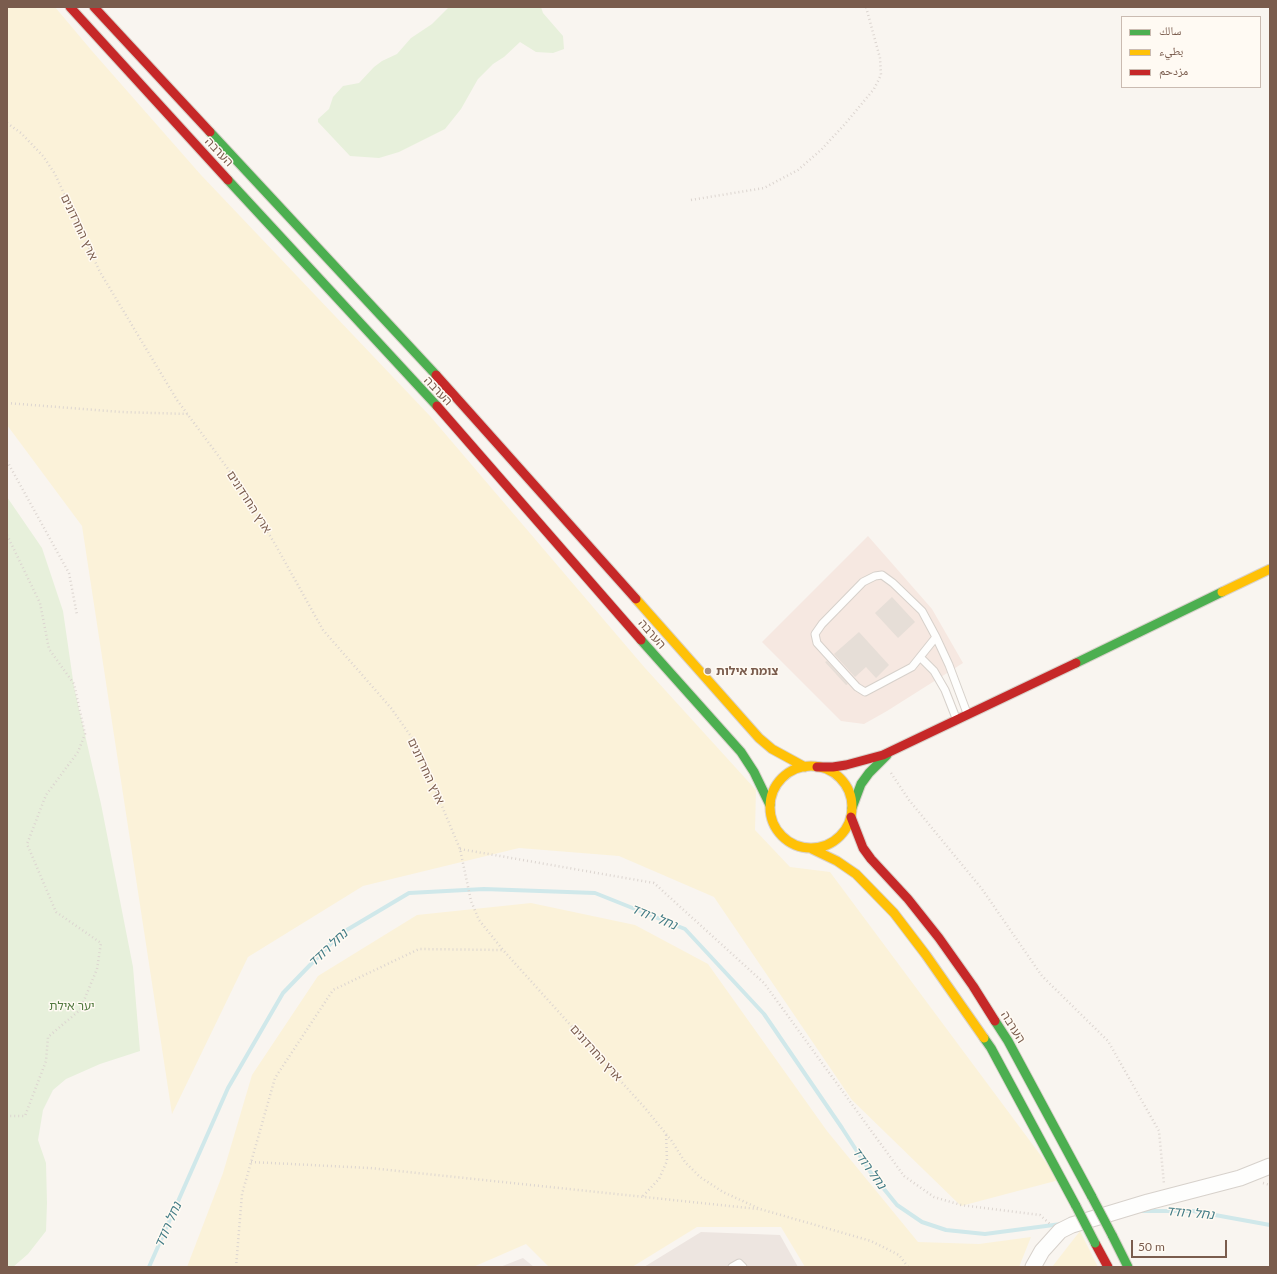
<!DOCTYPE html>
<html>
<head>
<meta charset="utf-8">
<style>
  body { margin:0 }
  #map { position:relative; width:1277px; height:1274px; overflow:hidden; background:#f9f5f0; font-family:Lato,"Noto Naskh Arabic",sans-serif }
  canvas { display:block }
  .frame { position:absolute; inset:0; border:8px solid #7a5c4d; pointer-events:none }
  .legend { position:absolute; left:1121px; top:16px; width:140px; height:72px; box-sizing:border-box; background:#fffaf3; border:1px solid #cabbb1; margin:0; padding:5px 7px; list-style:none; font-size:12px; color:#7a5c4d }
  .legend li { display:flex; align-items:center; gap:8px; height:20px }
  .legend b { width:20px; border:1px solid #cabbb1 }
  .scale { position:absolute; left:1131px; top:1240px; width:96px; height:18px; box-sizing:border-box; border:2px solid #7a5c4d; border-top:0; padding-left:5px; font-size:12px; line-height:14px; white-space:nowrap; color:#7a5c4d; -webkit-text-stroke:3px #fffaf3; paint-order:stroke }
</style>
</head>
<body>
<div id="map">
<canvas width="1277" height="1274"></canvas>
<div class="frame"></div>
<ul class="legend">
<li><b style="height:5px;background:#4caf50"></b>سالك</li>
<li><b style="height:5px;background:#ffc107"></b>بطيء</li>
<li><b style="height:5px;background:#c62828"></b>مزدحم</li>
</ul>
<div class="scale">50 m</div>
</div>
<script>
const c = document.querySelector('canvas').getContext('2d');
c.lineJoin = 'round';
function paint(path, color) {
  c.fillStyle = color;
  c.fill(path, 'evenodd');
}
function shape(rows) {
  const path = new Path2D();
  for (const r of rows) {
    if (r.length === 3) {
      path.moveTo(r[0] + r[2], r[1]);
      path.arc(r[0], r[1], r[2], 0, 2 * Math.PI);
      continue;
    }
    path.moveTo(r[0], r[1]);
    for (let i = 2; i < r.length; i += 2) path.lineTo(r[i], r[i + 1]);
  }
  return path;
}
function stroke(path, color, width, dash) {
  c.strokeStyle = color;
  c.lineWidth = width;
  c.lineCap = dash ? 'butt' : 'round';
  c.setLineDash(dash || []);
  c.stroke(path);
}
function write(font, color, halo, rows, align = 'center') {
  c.font = font + ' Lato,"Noto Sans Hebrew",sans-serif';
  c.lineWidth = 3;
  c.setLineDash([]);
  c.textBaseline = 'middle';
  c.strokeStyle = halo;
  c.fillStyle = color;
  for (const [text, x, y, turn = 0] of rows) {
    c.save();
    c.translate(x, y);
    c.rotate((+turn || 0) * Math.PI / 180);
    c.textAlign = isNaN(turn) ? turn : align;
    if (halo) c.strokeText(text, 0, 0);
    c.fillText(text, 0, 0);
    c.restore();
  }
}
paint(shape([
  [868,536,932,609,963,663,887,711,864,724,841,721,762,642]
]), '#f6e8e1');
paint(shape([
  [701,1232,780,1235,798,1267,644,1267],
  [523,1258,534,1267,500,1267]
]), '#ede5e0');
paint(shape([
  [449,7,541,7,543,13,563,36,564,49,553,53,536,52,520,42,504,57,493,64,478,79,461,109,445,129,399,152,379,158,350,156,318,122,318,119,329,109,333,97,343,86,359,83,374,67,382,61,397,54,411,38,432,24],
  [7,497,42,548,63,611,74,687,101,804,133,967,140,1051,100,1064,66,1079,53,1090,43,1110,38,1140,46,1163,47,1203,46,1231,28,1254,13,1267,7,1267]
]), '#e7f0db');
paint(shape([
  [7,7,55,7,92,51,201,175,430,416,645,668,756,790,755,830,790,867,830,872,1059,1180,961,1206,852,1100,714,897,619,856,519,848,363,886,248,957,172,1114,82,526,7,425],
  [531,903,635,925,708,964,827,1131,918,1242,979,1244,1031,1237,1019,1267,805,1267,781,1227,697,1227,632,1267,549,1267,526,1244,473,1267,187,1267,223,1173,252,1075,318,976,417,915],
  [1080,1231,1098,1267,1052,1267]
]), '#fbf2d9');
stroke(shape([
  [1141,1211,1193,1211,1270,1225],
  [149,1267,228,1088,283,993,340,934,409,893,484,889,595,893,685,929,764,1014,842,1128,871,1173,897,1205,922,1222,946,1230,985,1234,1061,1224]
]), '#d0e8ea', 4);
paint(shape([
  [892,597,915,622,898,638,875,613],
  [859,632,889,665,876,678,866,667,855,677,834,654],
  [827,661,848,684,846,685,825,662]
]), '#e6ded7');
const lane = shape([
  [936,637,912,667,865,692,857,687,817,643,815,634,822,624,863,582,875,576,882,575,893,583,922,611,936,637,949,665,967,713],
  [920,657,934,671,945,690,956,718],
  [732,1267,739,1263,743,1267]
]);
const street = shape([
  [1033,1267,1042,1251,1060,1231,1072,1225,1148,1202,1240,1178,1270,1166]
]);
const fast = shape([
  [210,132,436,375],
  [228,180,437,406],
  [641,640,741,752,754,772,770,805],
  [1076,663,1222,592],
  [852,808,861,784,869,773,887,755],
  [995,1021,1008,1041,1092,1197],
  [984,1038,991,1048,1076,1206],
  [1112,1235,1128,1267]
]);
const slow = shape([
  [1222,592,1270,569],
  [636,599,759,738,772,749,805,767],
  [811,807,41],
  [812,849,837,861,856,874,894,913,926,955,984,1038]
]);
const jam = shape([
  [70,7,228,180],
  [94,7,210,132],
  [436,375,636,599],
  [437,406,641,640],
  [817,767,833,767,846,765,883,755,1076,663],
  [851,817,863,848,871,859,908,899,939,938,973,986,995,1021],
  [1095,1243,1108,1267]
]);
stroke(lane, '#d7d1cb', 9);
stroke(street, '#d7d1cb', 17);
stroke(fast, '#d9d2cb', 11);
stroke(slow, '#d9d2cb', 11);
stroke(jam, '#d9d2cb', 11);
stroke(shape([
  [7,123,21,133,43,156,55,174,100,272,177,400,234,477,275,544,323,630,391,708,415,742,460,849,471,901,479,920,503,950,645,1108,671,1140,685,1162,700,1177,723,1192,760,1209,871,1241,899,1255,908,1267],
  [691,200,764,188,798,170,821,150,845,124,874,89,881,75,880,58,866,7],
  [7,403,121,412,188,414],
  [7,461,69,573,77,615],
  [7,535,40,603,49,649,74,684,85,734,78,752,46,795,27,844,56,912,101,943,97,969,80,1010,48,1037,46,1061,25,1116,7,1116],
  [891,773,909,800,982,889,1042,976,1108,1041,1159,1131,1164,1184],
  [460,849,654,883,764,983,904,1176,934,1197,961,1205,1040,1215,1050,1224],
  [251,1162,370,1168,758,1209],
  [1263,1183,1270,1185],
  [643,1196,659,1179,667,1161,666,1133],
  [236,1267,242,1194,275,1078,333,990,419,949,502,950]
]), '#dcd5d0', 2.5, [1, 3]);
stroke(lane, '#fefefd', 7);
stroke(street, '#fefefd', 15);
stroke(fast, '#4caf50', 9);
stroke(slow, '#ffc107', 9);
stroke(jam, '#c62828', 9);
const fastBridge = shape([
  [1092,1197,1112,1235],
  [1076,1206,1095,1243]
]);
stroke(fastBridge, '#dad1cc', 11, []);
stroke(fastBridge, '#4caf50', 9);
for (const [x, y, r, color] of [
  [708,671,4,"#a69286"]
]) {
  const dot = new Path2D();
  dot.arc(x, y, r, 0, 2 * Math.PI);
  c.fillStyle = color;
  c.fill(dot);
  stroke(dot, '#fffaf3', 1.5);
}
write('12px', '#7a5c4d', '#fffaf3', [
  ["הערבה",219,152,47],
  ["ארץ החרדונים",79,227,65],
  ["הערבה",438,391,47],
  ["ארץ החרדונים",249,502,57],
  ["הערבה",652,634,49],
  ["ארץ החרדונים",426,771,65],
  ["הערבה",1013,1027,58],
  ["ארץ החרדונים",596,1053,48]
]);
write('bold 12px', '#7a5c4d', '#fffaf3', [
  ["צומת אילות",716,671]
], 'left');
write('12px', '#537a41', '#fffaf3', [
  ["יער אילת",72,1006]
]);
write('italic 13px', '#437c86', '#fffaf3', [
  ["נחל רודד",654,917,22],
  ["נחל רודד",328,948,-43],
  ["נחל רודד",869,1168,54],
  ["נחל רודד",1190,1213,5],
  ["נחל רודד",168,1225,-66]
]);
</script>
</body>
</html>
